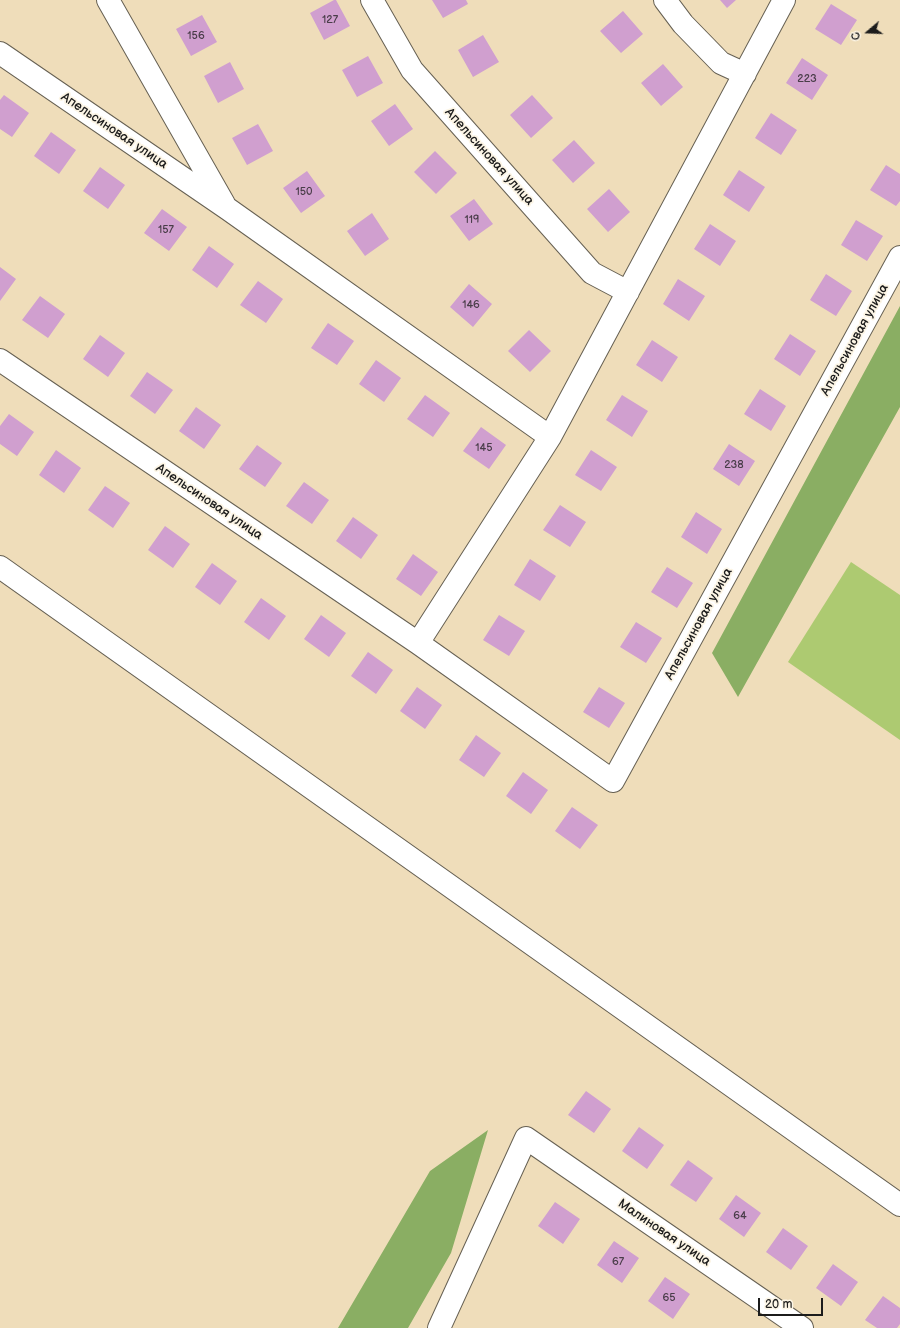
<!DOCTYPE html>
<html>
<head>
<meta charset="utf-8">
<style>
  body { margin:0 }
  #map { position:relative; width:900px; height:1328px; overflow:hidden; background:#efddba; font-family:"Balsamiq Sans",sans-serif }
  canvas { display:block }
  .north { position:absolute; left:848px; top:12px; width:40px; height:40px; -webkit-text-stroke:3px #fcf5e5; paint-order:stroke; rotate:251deg; font-size:11px; font-weight:700; line-height:16px; text-align:center; color:#1c1c1c }
  .north::after { content:''; display:block; margin:auto; width:14px; height:18px; background:#1c1c1c; clip-path:polygon(50% 0,100% 100%,50% 72%,0 100%) }
  .scale { position:absolute; left:758px; top:1298px; width:65px; height:18px; box-sizing:border-box; border:2px solid #1c1c1c; border-top:0; padding-left:5px; font-size:12px; line-height:14px; white-space:nowrap; color:#1c1c1c; -webkit-text-stroke:3px #fcf5e5; paint-order:stroke }
</style>
</head>
<body>
<div id="map">
<canvas width="900" height="1328"></canvas>
<div class="north">С</div>
<div class="scale">20 m</div>
</div>
<script>
const c = document.querySelector('canvas').getContext('2d');
c.lineJoin = 'round';
function paint(path, color) {
  c.fillStyle = color;
  c.fill(path, 'evenodd');
}
function shape(rows) {
  const path = new Path2D();
  for (const r of rows) {
    path.moveTo(r[0], r[1]);
    for (let i = 2; i < r.length; i += 2) path.lineTo(r[i], r[i + 1]);
  }
  return path;
}
function stroke(path, color, width, dash) {
  c.strokeStyle = color;
  c.lineWidth = width;
  c.lineCap = dash ? 'butt' : 'round';
  c.setLineDash(dash || []);
  c.stroke(path);
}
function write(font, color, halo, rows, align = 'center') {
  c.font = font + ' "Balsamiq Sans",sans-serif';
  c.lineWidth = 3.5;
  c.setLineDash([]);
  c.textBaseline = 'middle';
  c.strokeStyle = halo;
  c.fillStyle = color;
  for (const [text, x, y, turn = 0] of rows) {
    c.save();
    c.translate(x, y);
    c.rotate((+turn || 0) * Math.PI / 180);
    c.textAlign = isNaN(turn) ? turn : align;
    if (halo) c.strokeText(text, 0, 0);
    c.fillText(text, 0, 0);
    c.restore();
  }
}
paint(shape([
  [851,562,900,595,900,740,788,662]
]), '#adca71');
paint(shape([
  [900,306,900,407,738,697,712,653],
  [488,1130,451,1253,408,1328,338,1328,430,1171]
]), '#8aae63');
paint(shape([
  [334,0,336,0,350,26,324,40,310,13],
  [432,0,466,0,468,4,443,18],
  [720,0,736,0,727,8],
  [831,4,857,20,841,45,815,29],
  [623,11,643,34,621,53,600,31],
  [202,15,217,42,191,56,176,29],
  [483,35,499,62,473,77,458,50],
  [368,56,383,83,357,97,342,70],
  [802,58,828,75,812,100,786,83],
  [230,62,244,89,218,103,204,76],
  [663,64,683,87,661,106,641,83],
  [4,95,29,113,12,137,0,129,0,100],
  [532,95,553,118,531,138,510,115],
  [395,104,413,129,389,146,371,121],
  [771,113,797,130,781,155,755,138],
  [258,124,273,151,247,165,232,138],
  [51,132,76,150,59,174,34,156],
  [574,140,595,163,573,183,552,160],
  [435,151,457,173,436,194,414,172],
  [886,165,900,174,900,201,896,206,870,190],
  [100,167,125,185,108,209,83,191],
  [739,170,765,187,749,212,723,195],
  [307,171,325,196,301,213,283,188],
  [609,189,630,212,608,232,587,209],
  [474,199,493,224,469,241,450,216],
  [162,209,187,227,169,251,144,233],
  [372,213,389,239,365,256,347,231],
  [856,220,883,236,867,261,841,245],
  [710,224,736,241,720,266,694,249],
  [209,246,234,264,217,288,192,270],
  [0,267,16,279,0,301],
  [826,274,852,291,836,316,810,300],
  [678,279,705,296,689,321,663,304],
  [258,281,283,299,266,323,240,305],
  [469,284,492,304,473,327,450,307],
  [40,296,65,314,48,338,22,320],
  [328,323,354,341,337,365,311,348],
  [529,330,551,351,530,372,508,351],
  [790,334,816,351,800,376,774,359],
  [100,335,125,353,108,377,83,359],
  [652,340,678,357,662,382,636,365],
  [376,360,401,378,384,402,359,384],
  [147,372,173,390,155,414,130,396],
  [760,389,786,406,771,431,744,414],
  [425,395,450,413,433,437,407,419],
  [622,395,648,411,632,437,606,420],
  [196,407,221,425,204,449,179,431],
  [9,414,34,432,17,456,0,444,0,426],
  [481,427,506,445,489,469,463,451],
  [729,444,755,461,739,486,713,469],
  [257,445,282,463,265,487,239,469],
  [56,450,81,468,64,493,39,475],
  [591,450,617,467,601,491,575,475],
  [304,482,329,500,312,524,286,506],
  [105,486,130,503,113,528,88,510],
  [560,505,586,522,570,547,543,530],
  [696,512,722,529,707,554,681,537],
  [353,517,378,535,361,559,336,541],
  [165,526,190,544,173,568,148,550],
  [413,554,438,572,421,596,396,579],
  [530,559,556,576,540,601,514,585],
  [212,563,237,581,220,605,195,587],
  [667,567,693,583,677,608,651,592],
  [261,598,286,616,269,640,244,622],
  [321,615,346,633,329,657,304,639],
  [499,615,525,631,509,656,483,640],
  [636,622,662,638,646,663,620,647],
  [368,652,393,670,376,694,351,676],
  [417,687,442,705,425,729,400,711],
  [599,687,625,703,609,728,583,712],
  [476,735,501,753,484,777,459,760],
  [523,772,548,790,531,814,506,796],
  [572,807,598,825,580,849,555,831],
  [586,1091,611,1109,594,1133,568,1115],
  [639,1127,664,1145,647,1169,622,1151],
  [688,1160,713,1178,696,1202,670,1185],
  [736,1195,761,1213,744,1237,719,1219],
  [555,1202,580,1219,563,1244,538,1226],
  [783,1228,808,1246,791,1270,766,1252],
  [614,1241,639,1258,622,1283,597,1265],
  [833,1264,858,1282,841,1306,816,1288],
  [665,1277,690,1294,673,1319,648,1301],
  [883,1296,900,1308,900,1324,897,1328,877,1328,865,1320]
]), '#d09fcf');
const minor = shape([
  [108,0,224,204],
  [372,0,412,70,592,273,628,292],
  [665,0,683,24,721,63,745,74],
  [0,53,228,209,550,437],
  [0,360,418,643,613,781,900,257],
  [0,567,900,1205],
  [418,643,550,437,784,0],
  [439,1328,526,1138,802,1328]
]);
stroke(minor, '#666053', 24);
stroke(minor, '#fff', 22);
write('11px', '#493d49', null, [
  ["127",330,20],
  ["156",196,36],
  ["223",807,79],
  ["150",304,192],
  ["119",472,220],
  ["157",166,230],
  ["146",471,305],
  ["145",484,448],
  ["238",734,465],
  ["64",740,1216],
  ["67",618,1262],
  ["65",669,1298]
]);
write('13px', '#1c1c1c', '#fcf5e5', [
  ["Апельсиновая улица",114,131,34],
  ["Апельсиновая улица",489,157,48],
  ["Апельсиновая улица",855,340,-61],
  ["Апельсиновая улица",209,502,34],
  ["Апельсиновая улица",699,624,-61],
  ["Малиновая улица",664,1233,34]
]);
</script>
</body>
</html>
